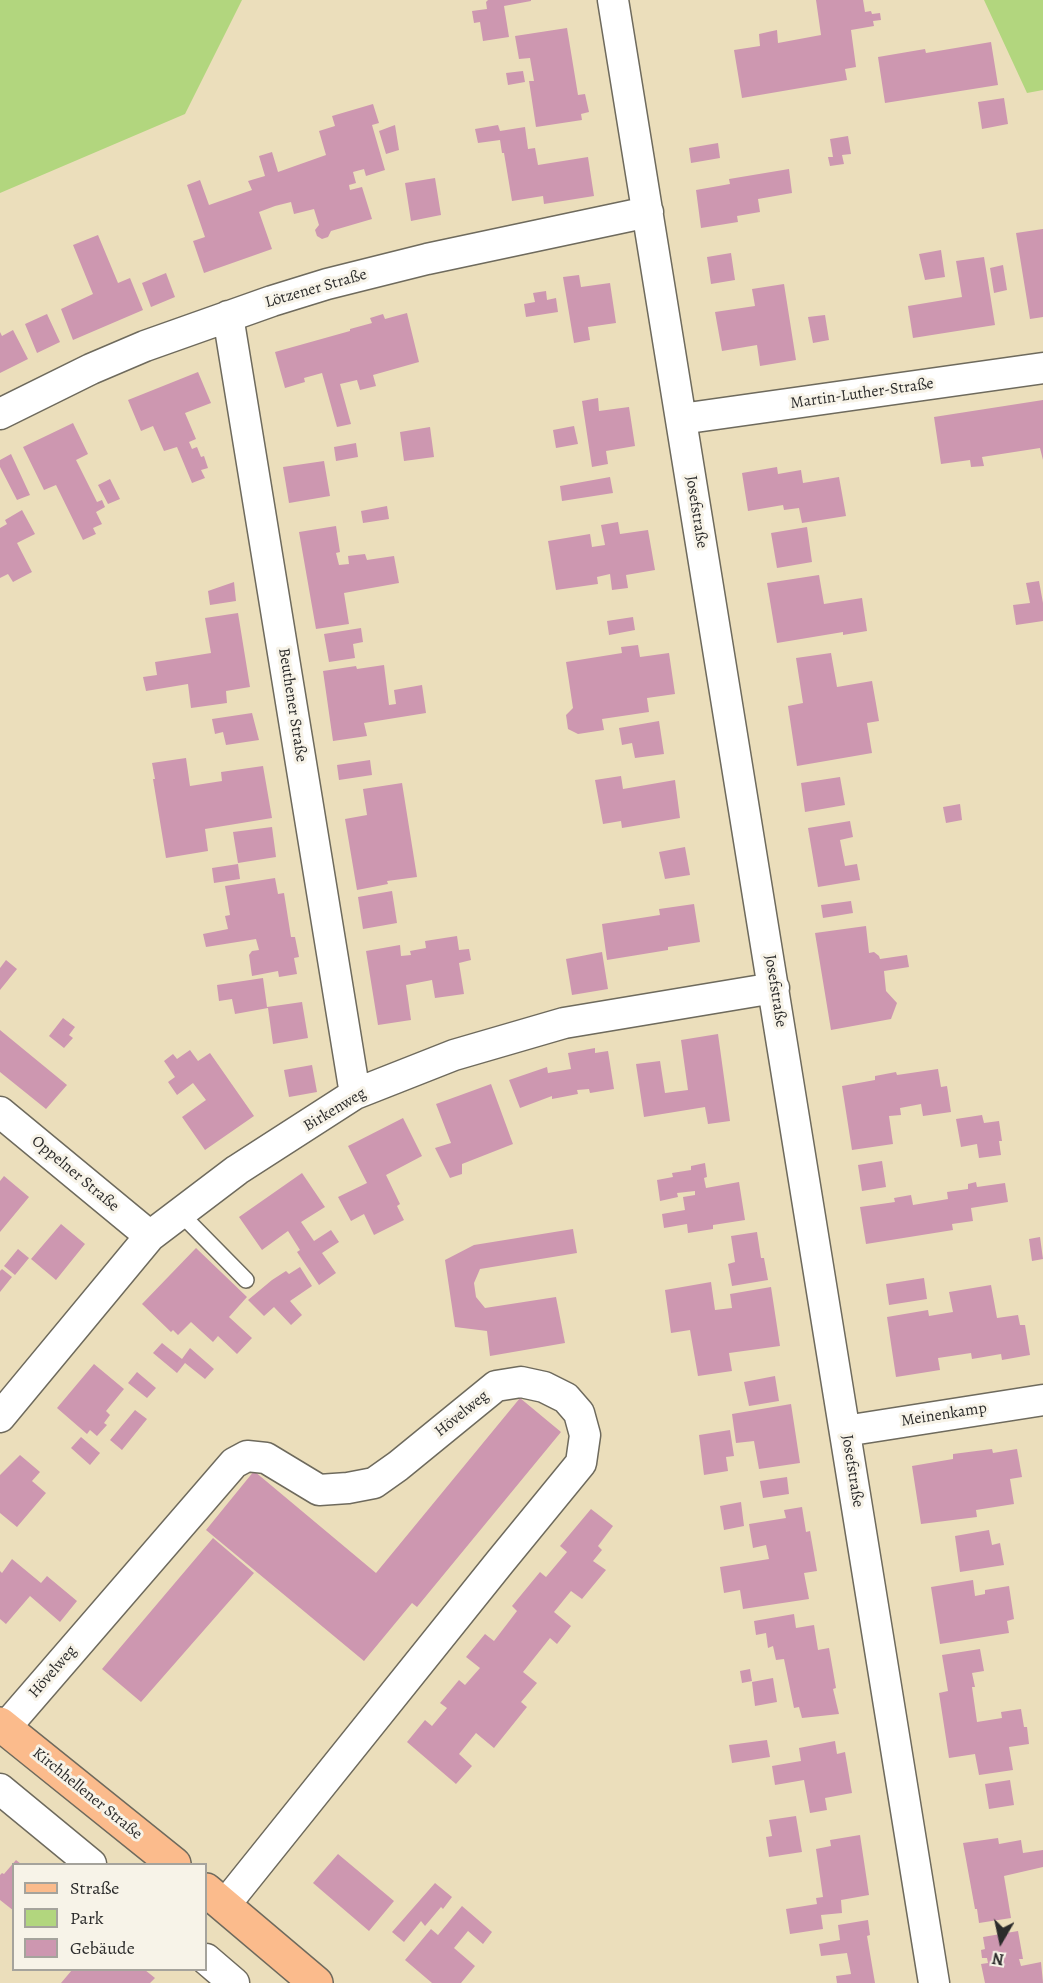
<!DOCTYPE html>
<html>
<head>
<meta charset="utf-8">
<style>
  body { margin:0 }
  #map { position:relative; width:1043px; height:1983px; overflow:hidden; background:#ebdebb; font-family:Alegreya,serif }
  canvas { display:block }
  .legend { position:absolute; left:12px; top:1863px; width:195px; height:108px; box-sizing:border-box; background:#f7f3e8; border:2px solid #a5a39c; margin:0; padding:8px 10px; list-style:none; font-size:18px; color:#2b2b2b }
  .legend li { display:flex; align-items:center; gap:12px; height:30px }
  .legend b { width:30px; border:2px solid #a5a39c }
  .north { position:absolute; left:971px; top:1911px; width:60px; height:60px; -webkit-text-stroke:4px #f7f3e8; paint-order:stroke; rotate:189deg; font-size:16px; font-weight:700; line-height:24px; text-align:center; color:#2b2b2b }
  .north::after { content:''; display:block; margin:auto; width:21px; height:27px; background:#2b2b2b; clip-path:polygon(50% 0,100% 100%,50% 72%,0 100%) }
</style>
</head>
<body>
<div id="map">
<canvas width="1043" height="1983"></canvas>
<ul class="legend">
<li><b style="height:8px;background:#fbbb8c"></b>Straße</li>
<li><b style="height:16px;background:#b2d67e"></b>Park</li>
<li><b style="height:16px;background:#cd97b0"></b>Gebäude</li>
</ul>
<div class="north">N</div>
</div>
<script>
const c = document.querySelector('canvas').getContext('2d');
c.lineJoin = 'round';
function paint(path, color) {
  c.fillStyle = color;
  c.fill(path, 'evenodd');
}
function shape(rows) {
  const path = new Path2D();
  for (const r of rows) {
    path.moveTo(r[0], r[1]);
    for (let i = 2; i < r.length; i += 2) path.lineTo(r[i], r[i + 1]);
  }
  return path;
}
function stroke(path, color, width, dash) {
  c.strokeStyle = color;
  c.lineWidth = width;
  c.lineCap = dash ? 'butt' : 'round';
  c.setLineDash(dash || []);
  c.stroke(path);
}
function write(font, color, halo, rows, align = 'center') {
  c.font = font + ' Alegreya,serif';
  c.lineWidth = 6;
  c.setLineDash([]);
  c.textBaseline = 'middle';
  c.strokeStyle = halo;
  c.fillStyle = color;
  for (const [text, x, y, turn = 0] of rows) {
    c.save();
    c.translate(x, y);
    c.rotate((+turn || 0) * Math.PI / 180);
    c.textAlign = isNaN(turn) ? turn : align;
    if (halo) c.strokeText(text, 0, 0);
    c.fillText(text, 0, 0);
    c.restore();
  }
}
paint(shape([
  [0,0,242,0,185,114,0,193],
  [984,0,1043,0,1043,90,1027,93]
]), '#b2d67e');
paint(shape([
  [488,0,531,0,531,1,504,6,509,37,483,41,480,22,474,23,472,11,487,9,486,2],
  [816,0,863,0,865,12,871,11,872,14,880,13,881,20,873,21,874,26,851,30,856,67,845,69,847,80,742,98,734,50,760,46,759,34,777,30,778,43,821,35],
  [567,28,578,95,585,94,589,112,581,114,582,120,536,127,529,81,534,81,530,58,519,59,515,36],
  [991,42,998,85,885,103,878,57,925,49,926,53],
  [523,71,525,82,508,85,506,73],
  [1004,98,1008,124,982,129,978,102],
  [373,104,379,123,372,125,385,170,366,176,364,169,353,172,356,183,349,185,350,190,362,187,372,219,331,231,328,237,322,239,317,236,315,230,319,225,314,209,294,214,291,202,275,206,259,212,272,249,204,273,193,241,205,237,187,185,200,180,209,205,252,190,248,181,265,176,259,156,272,152,278,172,326,155,319,131,335,126,332,116],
  [395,125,399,150,386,154,379,131],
  [498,125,500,131,525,127,528,149,535,148,538,165,588,157,594,196,544,204,543,196,512,201,504,153,502,153,500,140,478,143,475,129],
  [848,136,851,154,842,155,844,164,830,166,828,157,833,157,830,139],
  [718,143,720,158,691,163,689,148],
  [789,169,792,193,758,199,760,212,737,216,738,222,701,228,696,190,730,184,729,179],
  [435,178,441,215,411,221,405,183],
  [1043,229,1043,317,1030,319,1016,233],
  [98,235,118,283,130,278,143,310,73,340,61,309,93,294,73,245],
  [941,250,945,277,925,280,919,254],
  [731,253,735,280,711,284,707,257],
  [984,257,995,325,913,338,908,306,962,297,956,261],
  [1003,265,1007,290,994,293,990,268],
  [166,273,175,297,151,307,142,283],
  [579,275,581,287,610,283,616,323,588,327,590,340,574,343,563,277],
  [784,284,796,360,760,366,757,345,722,351,715,312,755,306,752,289],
  [546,291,547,300,556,298,558,312,526,317,524,304,535,302,533,293],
  [407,313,419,362,373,375,376,386,360,390,357,380,340,384,351,424,337,427,322,373,304,378,305,382,285,388,275,352,350,331,350,329,372,323,370,318,383,314,385,319],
  [47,314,60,342,37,353,25,324],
  [825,315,829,340,813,343,808,317],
  [13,330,28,359,0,373,0,332,2,336],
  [198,372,211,403,185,413,196,439,189,442,192,449,197,447,201,457,204,456,208,468,201,470,205,478,192,483,177,447,164,451,153,426,141,431,128,400],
  [598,398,599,411,629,407,635,446,606,451,608,464,592,467,582,401],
  [1043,400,1043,460,1040,448,982,457,984,466,971,467,970,460,941,464,934,417],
  [73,423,88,454,76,460,97,502,102,500,105,507,96,512,102,524,93,528,96,534,83,540,56,485,44,490,23,447],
  [574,426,578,444,556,448,553,430],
  [430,427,434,457,404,461,400,432],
  [356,443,358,457,336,461,334,447],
  [11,454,30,495,17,500,0,467,0,460],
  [324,461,330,496,289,503,283,467],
  [777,467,778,474,801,470,803,483,839,477,846,516,802,523,799,508,784,510,783,505,748,511,742,473],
  [610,477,613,493,562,501,560,486],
  [110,479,120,499,108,504,98,485],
  [387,506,389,519,363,523,361,511],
  [22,510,35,534,17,543,32,572,13,582,8,574,0,578,0,528,7,524,5,520],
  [618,522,620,534,648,530,655,570,626,575,628,588,612,590,610,574,597,577,598,584,556,590,548,541,590,534,592,547,605,545,601,525],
  [336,526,340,552,336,553,339,565,349,564,348,556,365,554,367,560,394,556,399,583,344,593,349,624,316,629,299,532],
  [807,527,812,562,777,568,771,533],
  [819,575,824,604,862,598,867,631,843,635,843,632,777,643,767,583],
  [1039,581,1043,603,1043,621,1016,625,1013,605,1030,603,1026,583],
  [234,582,236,601,210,605,208,591],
  [238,613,250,687,226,691,227,703,191,708,188,684,146,691,143,677,157,675,155,662,211,653,205,618],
  [633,617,635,630,609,635,607,621],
  [361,628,363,642,353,644,355,658,329,662,324,634],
  [638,645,640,657,669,653,675,694,647,698,649,712,602,719,604,730,578,734,568,729,566,715,573,708,566,662,622,653,621,647],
  [831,653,837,687,872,681,879,721,867,723,872,753,797,766,788,706,803,703,796,658],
  [384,665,389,705,396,704,394,690,422,685,426,713,364,723,367,736,333,741,323,671,356,666,357,669],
  [252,713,259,740,226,745,223,732,215,734,212,719],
  [659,721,664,754,635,758,632,743,622,745,619,728],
  [186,758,190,786,222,781,221,772,263,766,272,818,205,829,208,851,166,858,153,779,155,779,152,763],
  [370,760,372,775,339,780,337,765],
  [621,776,623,789,675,780,680,818,622,828,621,821,603,824,595,780],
  [840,777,845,805,805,812,801,783],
  [402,783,417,877,387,881,388,884,357,890,345,819,367,815,363,789],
  [960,804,962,820,946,823,943,807],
  [850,821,853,837,840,840,845,866,857,864,860,880,818,887,808,828],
  [272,827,276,857,238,863,233,832],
  [685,847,690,875,665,879,659,852],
  [238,864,240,879,214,883,212,868],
  [275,878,278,894,284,893,291,937,295,937,299,957,294,958,297,974,279,977,278,971,252,976,249,955,252,951,259,950,256,939,206,947,203,934,228,929,225,916,230,915,225,886],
  [392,891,397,923,363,929,358,897],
  [851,901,853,913,823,918,821,905],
  [694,904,700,942,668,947,668,950,607,960,602,924,660,915,659,909],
  [866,926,869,953,874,952,879,956,880,959,907,955,909,967,884,971,886,991,897,1003,891,1019,831,1030,815,933],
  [457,936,459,950,469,949,471,960,459,963,464,994,435,998,432,980,406,985,411,1020,378,1025,366,951,400,945,401,956,411,955,410,951,426,948,425,941],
  [602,952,608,989,572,995,566,959],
  [6,960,17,969,0,990,0,968],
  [263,978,267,1007,302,1002,308,1038,273,1044,268,1008,235,1014,232,999,219,1001,217,985],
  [63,1018,75,1027,69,1035,73,1038,64,1048,49,1036],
  [0,1030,67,1085,46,1109,0,1072],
  [718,1034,730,1121,708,1124,705,1107,644,1117,636,1064,660,1061,665,1093,688,1090,681,1040],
  [595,1048,595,1053,608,1051,614,1089,590,1093,589,1089,577,1090,578,1094,552,1099,552,1096,520,1108,509,1080,547,1067,548,1073,571,1069,568,1053],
  [190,1050,198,1061,210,1053,254,1116,205,1150,182,1117,206,1100,193,1083,177,1095,168,1082,175,1077,164,1061,173,1054,177,1059],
  [312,1065,317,1092,289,1097,284,1070],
  [938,1069,941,1087,947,1086,951,1112,923,1116,921,1104,900,1108,901,1115,889,1116,893,1144,852,1150,842,1086,875,1080,875,1076,896,1072,897,1075],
  [491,1084,513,1144,462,1164,462,1174,450,1178,435,1148,451,1143,436,1104],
  [982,1115,984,1123,999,1121,1002,1141,999,1141,1001,1155,979,1158,977,1144,961,1147,956,1119],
  [403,1118,422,1156,386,1175,400,1204,397,1206,404,1220,374,1235,364,1214,351,1221,338,1197,367,1183,348,1146],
  [882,1161,886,1187,862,1191,858,1165],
  [705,1163,707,1177,704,1178,706,1188,739,1182,745,1220,713,1225,713,1229,688,1233,687,1224,664,1228,662,1214,685,1210,683,1197,695,1195,695,1191,677,1193,678,1197,660,1201,657,1180,673,1177,672,1173,691,1170,691,1166],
  [302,1173,325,1207,301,1222,314,1241,331,1230,339,1242,322,1253,336,1273,319,1285,297,1252,300,1250,288,1231,262,1250,239,1217],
  [4,1176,29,1197,0,1232,0,1181],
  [976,1182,977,1187,1005,1183,1008,1202,971,1208,973,1221,952,1224,953,1230,866,1244,860,1207,895,1202,894,1198,911,1195,913,1205,948,1199,947,1192,968,1189,968,1184],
  [61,1224,85,1244,56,1280,31,1259],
  [573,1229,577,1253,480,1269,474,1283,476,1297,485,1308,556,1297,565,1343,490,1356,487,1331,455,1327,445,1260,474,1245],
  [757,1232,761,1258,764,1258,768,1280,732,1286,728,1264,735,1262,731,1236],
  [1040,1237,1043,1259,1032,1261,1029,1239],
  [196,1248,247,1297,229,1317,252,1338,237,1354,218,1336,213,1342,191,1322,178,1335,173,1330,171,1332,142,1304],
  [18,1249,29,1258,15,1275,4,1266],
  [300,1267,312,1286,290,1301,302,1315,291,1325,274,1307,264,1316,248,1300,272,1280,286,1271,289,1274],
  [2,1269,12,1277,0,1292,0,1271],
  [924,1278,927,1299,889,1305,886,1284],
  [711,1282,715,1310,732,1308,730,1294,771,1287,780,1346,729,1353,732,1371,698,1376,690,1330,671,1333,665,1290],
  [991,1285,997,1318,1018,1315,1020,1325,1025,1325,1030,1355,1002,1360,1001,1354,972,1359,971,1353,938,1358,940,1370,896,1377,887,1317,928,1310,929,1316,953,1312,949,1292],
  [162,1343,182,1359,190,1348,214,1369,205,1379,185,1363,177,1373,153,1353],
  [94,1364,124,1389,106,1411,110,1415,104,1423,107,1425,97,1436,90,1430,87,1434,57,1408],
  [137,1372,156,1388,147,1398,128,1383],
  [775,1376,779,1401,749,1406,744,1382],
  [520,1398,561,1432,417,1607,412,1603,364,1661,206,1530,254,1471,376,1573],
  [791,1404,800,1463,759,1469,754,1441,736,1443,732,1414],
  [135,1410,147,1419,122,1450,110,1440],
  [730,1430,734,1456,726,1457,728,1471,704,1475,699,1435],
  [81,1437,100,1453,90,1465,71,1448],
  [992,1449,993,1453,1017,1449,1022,1477,1010,1479,1014,1504,976,1510,977,1517,921,1524,912,1466,953,1459,953,1454],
  [20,1455,40,1472,32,1481,46,1493,17,1527,0,1513,0,1475],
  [787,1477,789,1494,763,1498,760,1481],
  [741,1502,744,1526,724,1530,720,1506],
  [802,1507,806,1532,810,1531,817,1571,804,1573,809,1599,743,1609,740,1590,724,1593,720,1567,769,1559,766,1545,753,1548,749,1524,786,1518,784,1510],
  [591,1509,613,1526,598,1546,602,1550,593,1561,606,1570,582,1599,571,1591,554,1612,571,1626,557,1644,550,1638,523,1672,537,1683,521,1702,527,1707,494,1748,476,1733,459,1754,472,1766,456,1784,407,1742,425,1720,432,1726,447,1708,440,1703,459,1680,465,1685,480,1668,466,1657,485,1634,494,1641,517,1611,512,1606,540,1572,546,1577,567,1552,560,1546],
  [989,1530,992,1545,1000,1543,1004,1565,960,1572,955,1536],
  [213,1538,254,1573,141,1702,102,1669],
  [12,1559,41,1583,47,1576,77,1601,60,1622,30,1596,6,1624,0,1619,0,1571,2,1573],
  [973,1580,975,1596,985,1594,985,1590,1009,1586,1014,1619,1007,1621,1009,1633,940,1644,931,1587],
  [794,1614,796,1628,814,1625,818,1650,829,1648,836,1688,833,1689,839,1714,802,1718,799,1707,794,1708,784,1659,776,1660,773,1646,768,1648,766,1633,756,1635,754,1621],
  [980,1649,984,1671,972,1673,975,1687,972,1687,977,1722,1002,1718,1001,1712,1021,1709,1024,1727,1027,1727,1029,1744,1009,1747,1013,1770,979,1775,975,1754,949,1758,939,1693,948,1691,942,1655],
  [750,1669,752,1681,742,1683,740,1671],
  [773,1678,777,1702,755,1706,752,1682],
  [767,1740,770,1757,732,1763,729,1745],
  [835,1741,837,1754,845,1752,852,1793,825,1798,827,1810,810,1813,804,1780,775,1785,772,1766,801,1761,799,1748],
  [1010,1780,1014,1805,989,1809,985,1784],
  [796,1816,802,1852,769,1857,766,1837,772,1836,769,1820],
  [860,1835,869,1895,841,1900,842,1913,821,1915,823,1929,790,1934,786,1909,817,1904,816,1898,823,1897,816,1849,831,1846,830,1840],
  [998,1838,999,1844,1021,1840,1023,1853,1043,1850,1043,1867,1004,1876,1011,1918,979,1923,977,1909,975,1909,963,1843],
  [338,1854,394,1901,369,1931,313,1883],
  [16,1860,21,1864,14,1864,14,1911,0,1900,0,1875,2,1873,4,1874],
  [435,1883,452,1897,443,1909,441,1907,425,1926,421,1921,404,1942,392,1932],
  [462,1906,492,1932,483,1944,468,1931,454,1948,475,1966,461,1983,432,1983,405,1960,431,1929,438,1935],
  [868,1920,870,1935,867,1936,875,1983,837,1983,836,1976,851,1974,847,1953,821,1956,819,1944,840,1940,838,1925],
  [1018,1931,1023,1959,1019,1959,1021,1966,1041,1962,1043,1983,985,1983,981,1964,988,1963,987,1958,982,1958,981,1950,985,1949,983,1937],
  [72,1970,145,1970,155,1978,150,1983,61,1983]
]), '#cd97b0');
const lane = shape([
  [181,1214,246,1280]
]);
const street = shape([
  [613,0,934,1983],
  [228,316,355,1094],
  [0,414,91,369,145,346,272,301,327,284,427,259,648,212],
  [681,419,1043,368],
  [0,1112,150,1236],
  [0,1417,150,1236,237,1170,355,1094,454,1055,564,1023,774,988],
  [845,1431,1043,1400],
  [5,1728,234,1463,247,1456,266,1458,319,1490,348,1488,374,1483,398,1466,496,1386,521,1382,544,1387,566,1398,579,1413,585,1435,581,1463,500,1562,224,1906],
  [0,1789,91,1864],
  [206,1959,234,1983]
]);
const primary = shape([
  [0,1724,174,1864],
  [206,1890,316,1983]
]);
stroke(lane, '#6e6a5d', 18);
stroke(street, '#6e6a5d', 33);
stroke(primary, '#6e6a5d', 36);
stroke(lane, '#fff', 15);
stroke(street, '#fff', 30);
stroke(primary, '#fbbb8c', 33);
write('16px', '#2b2b2b', '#f7f3e8', [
  ["Lötzener Straße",316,289,-16],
  ["Martin-Luther-Straße",862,394,-8],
  ["Josefstraße",696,512,81],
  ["Beuthener Straße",292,705,81],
  ["Josefstraße",775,991,81],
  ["Birkenweg",335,1110,-31],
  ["Oppelner Straße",75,1174,40],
  ["Hövelweg",462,1414,-39],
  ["Meinenkamp",944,1415,-9],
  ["Josefstraße",852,1471,81],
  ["Hövelweg",53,1672,-49],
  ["Kirchhellener Straße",87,1794,39]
]);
</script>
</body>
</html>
